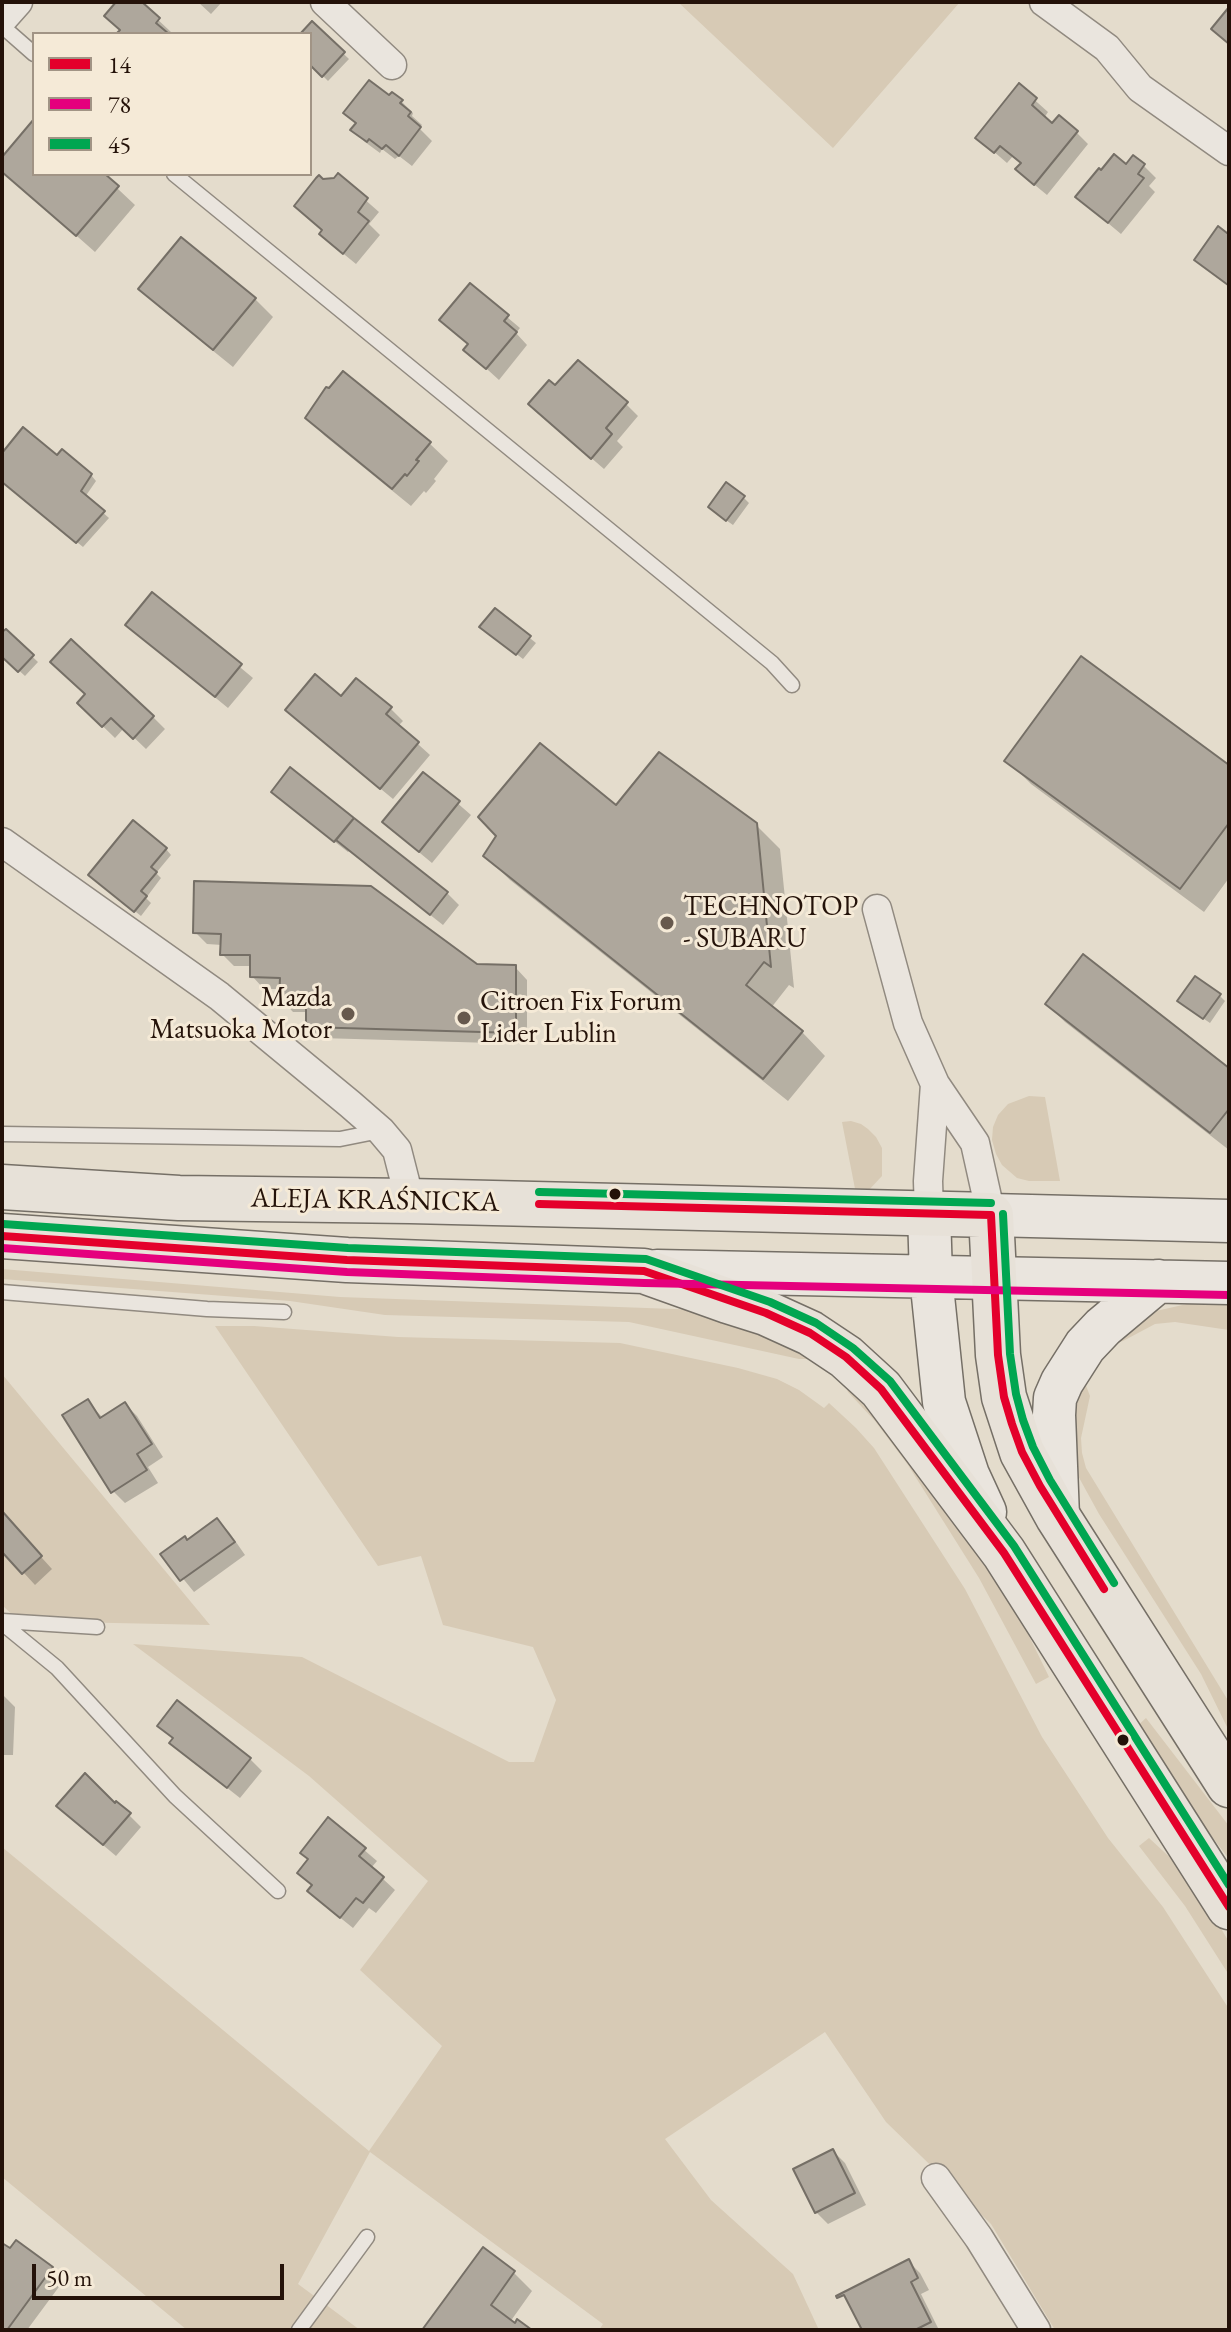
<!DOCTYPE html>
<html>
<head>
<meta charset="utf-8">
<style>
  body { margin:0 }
  #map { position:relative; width:1231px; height:2332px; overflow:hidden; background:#e4dccc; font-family:"EB Garamond",serif }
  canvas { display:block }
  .frame { position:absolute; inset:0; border:4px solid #241209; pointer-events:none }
  .legend { position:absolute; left:32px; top:32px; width:280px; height:144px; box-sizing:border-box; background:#f5ead7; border:2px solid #a19485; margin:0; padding:10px 14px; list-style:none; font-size:24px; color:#241209 }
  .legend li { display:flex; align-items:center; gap:16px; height:40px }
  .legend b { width:40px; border:2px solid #a19485 }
  .scale { position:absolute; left:32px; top:2264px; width:252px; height:36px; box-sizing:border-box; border:4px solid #241209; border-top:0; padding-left:10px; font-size:24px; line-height:28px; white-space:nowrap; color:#241209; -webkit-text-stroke:6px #f5ead7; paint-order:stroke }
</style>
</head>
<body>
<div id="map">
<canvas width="1231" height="2332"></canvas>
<div class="frame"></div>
<ul class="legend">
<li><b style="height:10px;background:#e4002b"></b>14</li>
<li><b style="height:10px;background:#e5007d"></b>78</li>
<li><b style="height:10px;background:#00a651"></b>45</li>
</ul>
<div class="scale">50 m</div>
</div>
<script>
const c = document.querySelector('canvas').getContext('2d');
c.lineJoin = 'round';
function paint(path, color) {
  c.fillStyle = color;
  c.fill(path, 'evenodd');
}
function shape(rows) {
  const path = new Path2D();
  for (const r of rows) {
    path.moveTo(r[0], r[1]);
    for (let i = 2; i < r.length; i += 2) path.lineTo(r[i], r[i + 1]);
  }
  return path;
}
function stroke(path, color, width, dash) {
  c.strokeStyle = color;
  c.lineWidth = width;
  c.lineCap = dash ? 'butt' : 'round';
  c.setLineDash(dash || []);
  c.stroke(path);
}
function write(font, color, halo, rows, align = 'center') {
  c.font = font + ' "EB Garamond",serif';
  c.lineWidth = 6;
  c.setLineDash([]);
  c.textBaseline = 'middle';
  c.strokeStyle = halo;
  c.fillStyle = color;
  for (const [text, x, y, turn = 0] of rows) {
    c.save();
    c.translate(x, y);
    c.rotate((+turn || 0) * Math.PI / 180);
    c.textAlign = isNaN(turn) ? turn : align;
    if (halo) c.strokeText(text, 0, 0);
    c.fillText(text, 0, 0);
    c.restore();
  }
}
paint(shape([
  [678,2,960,2,833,148],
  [1029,1096,1045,1097,1060,1181,1029,1181,1017,1178,1002,1165,996,1154,992,1140,993,1127,998,1115,1008,1104],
  [851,1121,861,1124,868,1129,876,1137,882,1148,882,1176,867,1192,856,1194,842,1122],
  [2,1269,340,1297,702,1310,813,1354,806,1359,799,1359,629,1322,385,1315,290,1301,2,1279],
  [1229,1303,1229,1330,1175,1322,1155,1324,1123,1341,1109,1345,1141,1318,1156,1311,1187,1304],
  [215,1326,254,1326,398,1337,620,1343,738,1368,777,1379,799,1390,824,1408,829,1403,856,1428,874,1448,965,1589,1042,1737,1108,1838,1163,1907,1229,2009,1229,2330,1055,2330,991,2224,886,2122,825,2032,665,2139,711,2200,793,2274,819,2330,599,2330,603,2324,370,2152,298,2284,360,2330,187,2330,2,2177,2,1847,369,2151,442,2046,360,1970,428,1881,309,1776,133,1644,302,1657,509,1762,534,1762,556,1700,533,1647,443,1625,421,1556,378,1566],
  [848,1373,1013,1603,1049,1677,1036,1684,979,1578,908,1465,875,1421,848,1392,845,1384],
  [2,1374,210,1625,19,1621,2,1605],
  [1085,1383,1090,1396,1081,1438,1082,1453,1086,1468,1229,1702,1229,1731,1201,1674,1099,1514,1071,1463,1066,1406],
  [1146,1718,1229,1826,1229,1859,1189,1807,1136,1727],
  [1149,1838,1176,1863,1204,1900,1229,1942,1229,1975,1185,1906,1139,1846]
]), '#d7cab5');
paint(shape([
  [119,2,139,2,171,32,169,34,119,34,122,30],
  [198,2,222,2,211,14],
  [312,24,349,59,328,81,310,63,310,34,303,34],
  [1019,86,1048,112,1044,118,1053,125,1076,132,1088,144,1047,195,1030,181,1022,164,1013,156,1007,163,978,138],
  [389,98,401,101,413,113,412,116,422,125,419,128,432,141,412,166,399,156,395,159,382,149,380,153,365,142,353,130,357,125,346,113],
  [34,122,34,174,102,174,135,205,95,252,2,170,2,160],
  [1144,166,1156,178,1149,186,1155,192,1121,234,1090,208,1126,167],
  [338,176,379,212,369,224,380,235,356,264,334,246,324,231,323,181,335,180],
  [1229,235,1229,287,1197,259],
  [470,286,520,328,516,333,527,345,499,380,466,350,470,345],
  [141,289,255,299,273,317,233,367,159,307],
  [556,388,626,404,638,416,617,441,623,447,604,469,543,416],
  [307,418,429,443,448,461,434,479,436,481,426,493,424,491,411,506,325,436],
  [2,456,57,458,91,475,96,481,85,497,109,518,83,547,2,481],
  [744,498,749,503,733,525,716,513],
  [152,594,253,678,228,708,140,636],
  [495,610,536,643,523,659,488,632],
  [6,632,38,662,25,676,2,655,2,635],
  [341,699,391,709,403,721,398,726,430,755,393,799,300,722],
  [79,703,153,717,165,729,146,749,124,728,115,738],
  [1007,760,1229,768,1229,878,1204,912,1031,784],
  [291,770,447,893,459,905,443,925,349,851,348,852,286,804,274,792],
  [424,774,471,815,432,863,397,834],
  [616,808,756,825,780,849,794,988,789,985,771,1008,802,1032,825,1056,788,1101,510,880,486,856],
  [166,849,171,855,156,873,161,878,146,898,151,903,141,916,96,880],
  [196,883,476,966,515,967,527,980,527,1044,320,1038,308,1026,308,1012,293,1012,281,999,281,989,264,989,252,976,252,966,234,966,222,954,222,945,207,944,195,932],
  [1220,996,1225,1001,1210,1023,1185,1006],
  [1047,1004,1229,1071,1229,1150,1065,1022],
  [87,1401,103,1418,125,1404,137,1416,163,1457,148,1467,158,1483,125,1503,113,1491],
  [2,1514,52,1569,35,1585,2,1549],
  [217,1520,229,1532,245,1555,194,1592,163,1554,188,1542],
  [2,1694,15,1707,13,1755,2,1755],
  [160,1726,250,1759,262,1771,240,1798,184,1754,174,1739],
  [115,1805,129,1815,141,1827,116,1856,71,1818],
  [329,1820,377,1861,371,1868,395,1890,376,1913,369,1908,353,1928,322,1903,314,1886],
  [833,2151,845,2163,866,2205,828,2224,816,2212],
  [2,2245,52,2268,64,2280,27,2330,2,2330],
  [484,2250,514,2273,532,2291,510,2322,529,2330,425,2330],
  [908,2261,920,2273,929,2290,921,2294,939,2330,864,2330]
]), '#0003');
const building = shape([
  [116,2,142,2,160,18,156,23,169,34,116,34,120,30,104,16,116,2],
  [1229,7,1229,44,1211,29,1229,7],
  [312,21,345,52,322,77,310,65,310,34,300,34,312,21],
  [369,80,389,95,392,92,403,100,400,103,411,112,408,116,421,127,399,156,386,145,382,149,369,139,367,142,350,130,356,123,343,113,369,80],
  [1019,83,1037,98,1032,105,1052,123,1059,115,1078,131,1034,185,1015,169,1021,163,1000,146,994,153,975,138,1019,83],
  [34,119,34,174,105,174,119,186,76,236,2,172,2,157,34,119],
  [1114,154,1126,164,1133,155,1145,164,1138,174,1144,178,1108,223,1075,197,1099,168,1101,170,1114,154],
  [338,173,368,198,358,212,369,221,343,254,319,234,322,230,294,206,316,178,319,175,323,179,334,178,338,173],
  [1218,226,1227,233,1229,231,1228,285,1194,260,1218,226],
  [181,237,256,298,213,350,138,289,181,237],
  [470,283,509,315,504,321,517,332,486,369,463,350,468,344,439,320,470,283],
  [578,360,628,402,606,428,612,434,591,459,528,404,549,380,555,385,578,360],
  [343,371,431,442,416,460,419,461,407,476,405,474,392,489,305,418,326,387,329,388,343,371],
  [23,427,57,455,62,449,92,474,81,491,105,511,76,543,2,482,2,453,23,427],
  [726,482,745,496,726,521,708,507,726,482],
  [152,592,242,664,215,697,125,625,152,592],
  [495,608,531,636,516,655,479,627,495,608],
  [6,629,34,655,18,672,2,657,2,632,6,629],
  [71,639,154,716,133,739,111,718,102,727,77,703,85,694,50,662,71,639],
  [1081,656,1229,765,1229,823,1180,889,1004,761,1081,656],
  [315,674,341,696,356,678,392,707,386,714,419,742,380,789,285,710,315,674],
  [540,743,616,805,659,752,757,823,771,967,764,962,746,985,803,1031,763,1079,483,856,496,836,478,817,540,743],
  [290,767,354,818,334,842,271,792,290,767],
  [423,772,460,801,419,852,382,822,423,772],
  [354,818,448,892,430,915,336,840,354,818],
  [133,820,167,848,151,867,157,872,141,891,147,896,134,912,88,875,133,820],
  [194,881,371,886,477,964,516,965,516,1033,306,1027,306,1001,279,1000,280,978,250,977,250,955,220,955,221,934,193,933,194,881],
  [1083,954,1229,1068,1229,1109,1210,1133,1045,1004,1083,954],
  [1195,976,1221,994,1203,1019,1177,1001,1195,976],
  [88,1399,100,1418,125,1402,152,1444,137,1454,147,1470,111,1493,62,1415,88,1399],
  [2,1511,42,1556,22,1574,2,1552,2,1511],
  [217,1518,235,1542,180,1581,160,1554,185,1536,187,1540,217,1518],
  [177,1700,251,1758,227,1788,169,1743,173,1738,157,1726,177,1700],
  [85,1773,115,1803,116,1801,131,1813,103,1845,56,1806,85,1773],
  [328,1817,366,1848,359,1856,384,1877,363,1903,356,1898,340,1918,307,1891,312,1885,297,1873,308,1859,300,1853,328,1817],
  [833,2149,855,2193,815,2213,793,2169,833,2149],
  [16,2240,53,2267,7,2330,2,2330,2,2243,10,2248,16,2240],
  [483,2247,515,2271,491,2305,515,2323,517,2319,532,2330,422,2330,483,2247],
  [909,2259,918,2278,911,2282,931,2322,915,2330,862,2330,844,2295,837,2298,836,2296,909,2259]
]);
paint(building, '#aea79c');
stroke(building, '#756f66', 2);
const service = shape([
  [2,26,34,54],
  [174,174,772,663,792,685],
  [2,1134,340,1139,380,1131],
  [2,1292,207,1309,284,1312],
  [2,1621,97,1627],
  [2,1623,57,1668,175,1796,278,1891],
  [299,2330,367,2237]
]);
const minor = shape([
  [325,2,392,65],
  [1044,2,1107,48,1140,88,1229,151],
  [2,20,18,2],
  [2,842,219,996,350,1104,381,1131,397,1150,410,1201],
  [877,909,908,1023,935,1084,975,1143,991,1215],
  [929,1213,928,1181,935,1084],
  [936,2178,979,2238,1036,2330]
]);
const secondary = shape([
  [929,1213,931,1277,944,1402,968,1475,985,1512],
  [991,1215,1229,1221],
  [657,1271,1229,1283],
  [1058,1517,1054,1415,1055,1398,1062,1382,1085,1346,1103,1327,1158,1281]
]);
const primary = shape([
  [2,1187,179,1198,410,1201,991,1215,998,1355,1004,1397,1022,1452,1058,1517,1229,1785],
  [2,1236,347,1260,644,1271,728,1301,766,1313,810,1333,846,1357,881,1389,1004,1553,1229,1907]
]);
stroke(service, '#918a80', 17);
stroke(minor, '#918a80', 31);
stroke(secondary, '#756f66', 45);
stroke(primary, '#756f66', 47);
stroke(service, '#eae5de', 14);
stroke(minor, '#eae5de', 28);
stroke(secondary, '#eae5de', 42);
stroke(primary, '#e7e1d8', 44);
stroke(shape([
  [539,1204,991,1215],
  [991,1215,998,1355,1004,1397,1012,1424,1022,1452,1040,1486,1104,1589],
  [2,1236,347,1260,644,1271,766,1313,810,1333,846,1357,881,1389,1004,1553,1229,1907]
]), '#e4002b', 8);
stroke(shape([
  [2,1248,347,1272,644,1283,1229,1295]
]), '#e5007d', 8);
stroke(shape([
  [539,1192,991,1203],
  [1003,1214,1010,1354,1016,1394,1023,1420,1033,1447,1050,1480,1114,1583],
  [3,1224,348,1248,646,1259,770,1302,816,1323,853,1348,890,1381,1014,1546,1229,1885]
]), '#00a651', 8);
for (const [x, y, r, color] of [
  [667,923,8,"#67594d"],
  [348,1014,8,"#67594d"],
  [464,1018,8,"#67594d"],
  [615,1194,7,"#241209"],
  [1123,1740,7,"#241209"]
]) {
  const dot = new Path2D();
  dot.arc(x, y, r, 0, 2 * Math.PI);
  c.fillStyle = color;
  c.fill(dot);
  stroke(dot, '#f5ead7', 3);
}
write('28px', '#241209', '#f5ead7', [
  ["TECHNOTOP",683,907],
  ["- SUBARU",683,939],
  ["Mazda",332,998,"right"],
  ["Matsuoka Motor",332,1030,"right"],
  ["Citroen Fix Forum",480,1002],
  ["Lider Lublin",480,1034]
], 'left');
write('28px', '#241209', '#f5ead7', [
  ["ALEJA KRAŚNICKA",375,1201,1]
]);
</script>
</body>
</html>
